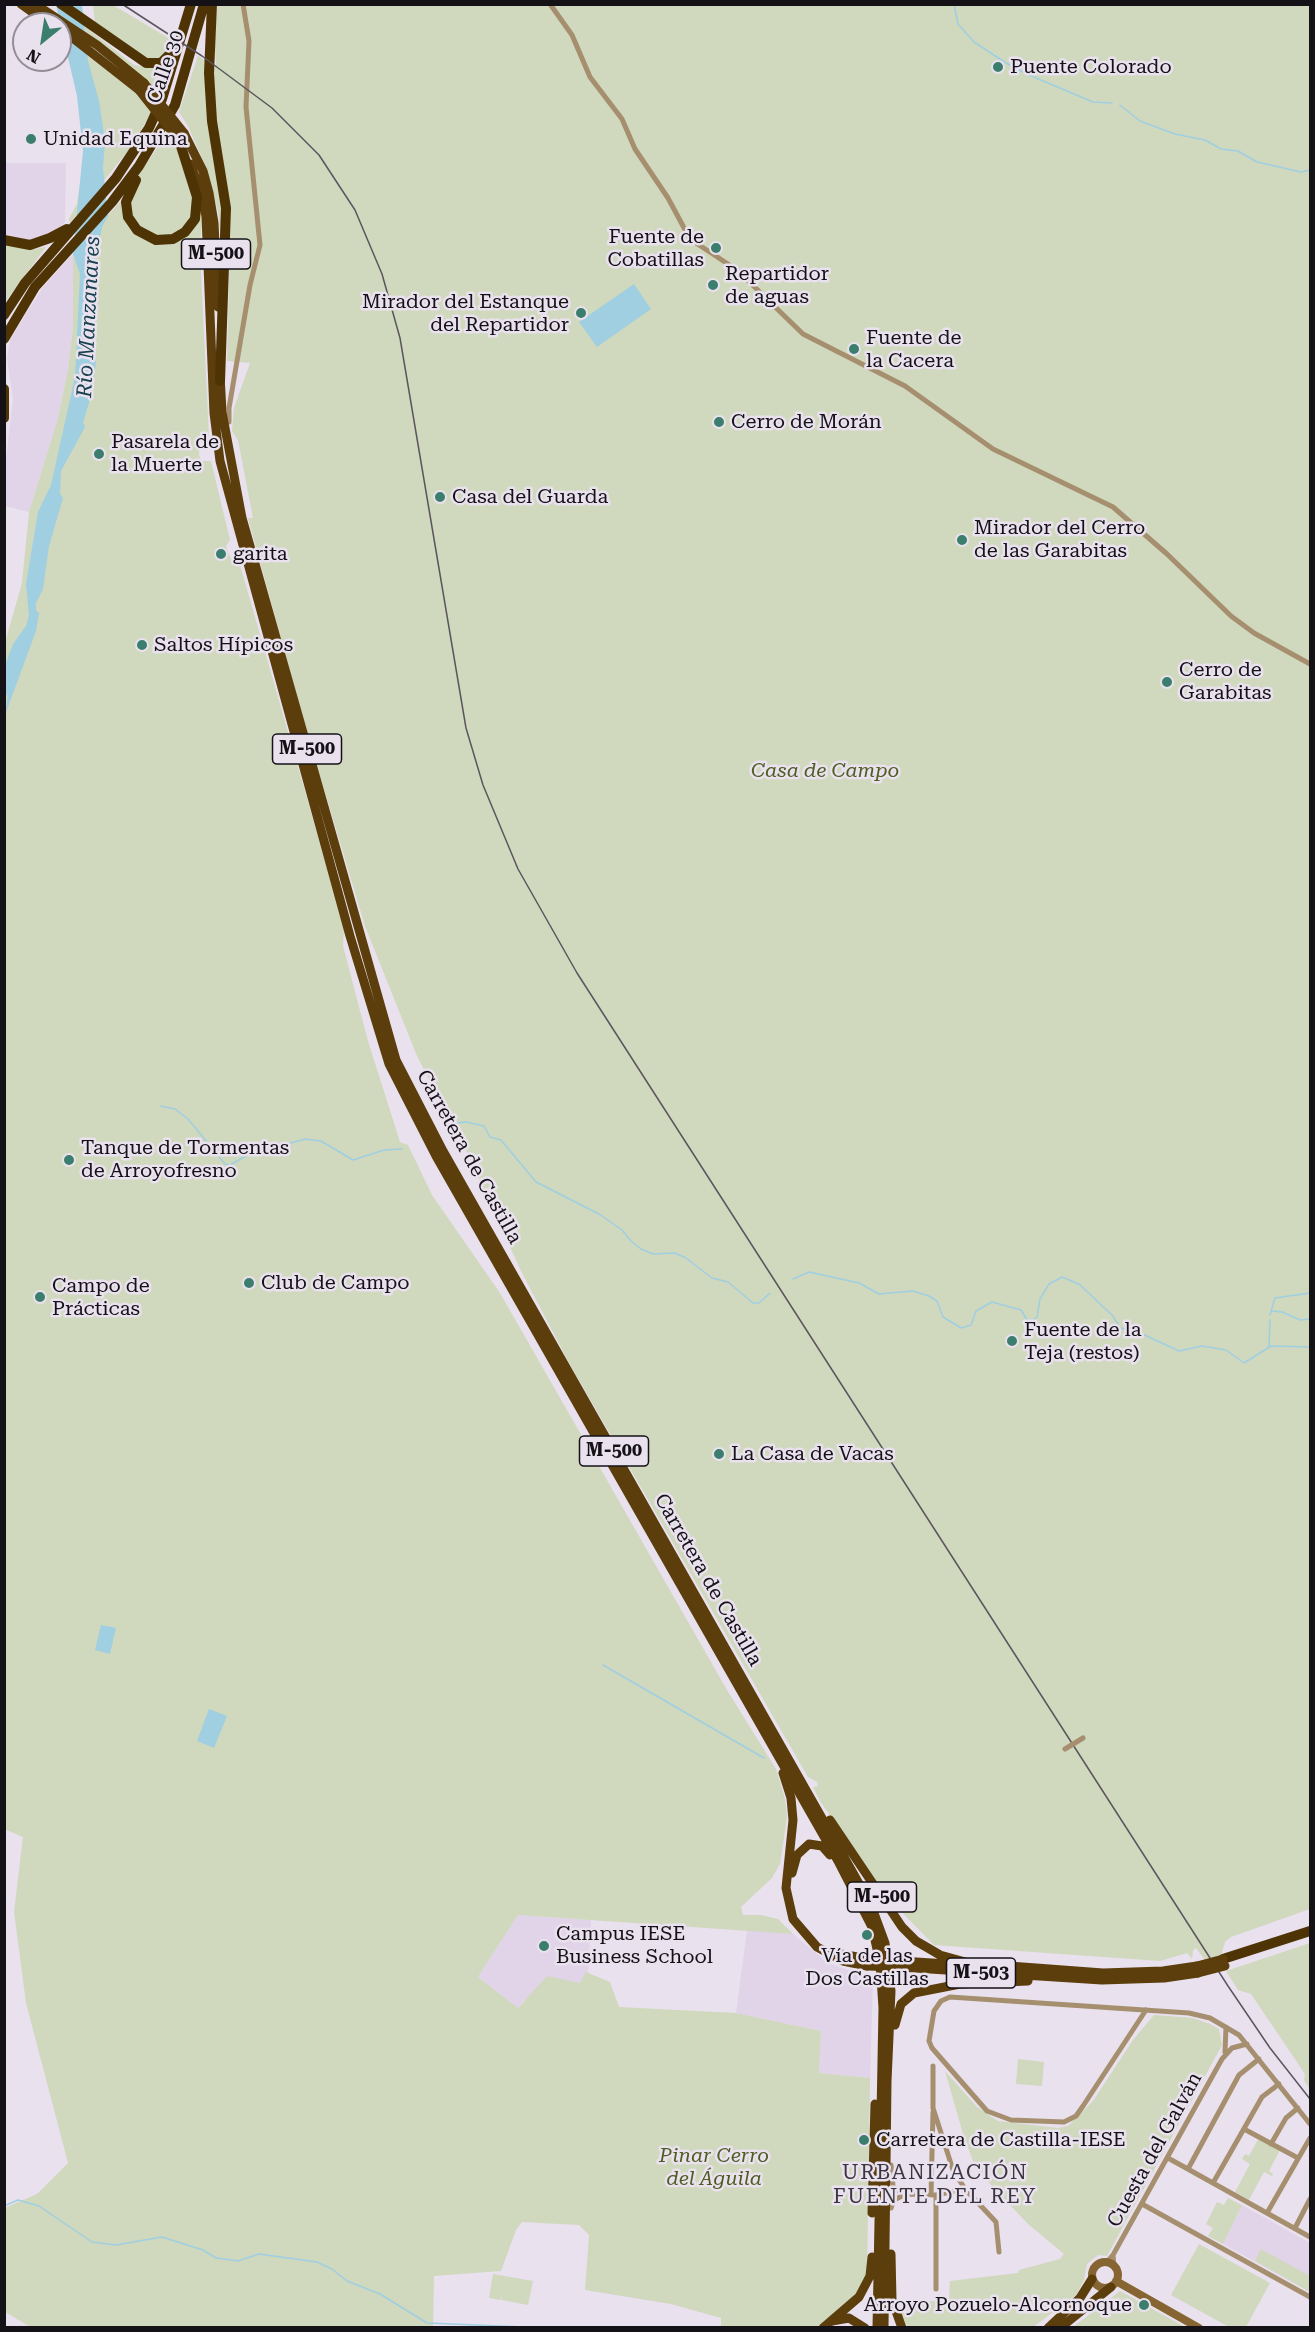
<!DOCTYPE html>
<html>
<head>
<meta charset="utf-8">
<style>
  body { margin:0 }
  #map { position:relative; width:1315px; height:2332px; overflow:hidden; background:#e9e1ee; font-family:"Roboto Serif",serif }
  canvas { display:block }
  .frame { position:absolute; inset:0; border:6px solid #151217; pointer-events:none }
  .north { position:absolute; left:12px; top:12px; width:60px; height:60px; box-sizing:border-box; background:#e9e1ee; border:2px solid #948e98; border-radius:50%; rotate:210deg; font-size:16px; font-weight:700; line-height:24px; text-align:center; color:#151217 }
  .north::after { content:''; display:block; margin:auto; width:21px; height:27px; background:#3c7e6e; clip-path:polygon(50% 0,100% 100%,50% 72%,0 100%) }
</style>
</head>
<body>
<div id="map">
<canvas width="1315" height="2332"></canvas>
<div class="frame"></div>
<div class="north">N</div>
</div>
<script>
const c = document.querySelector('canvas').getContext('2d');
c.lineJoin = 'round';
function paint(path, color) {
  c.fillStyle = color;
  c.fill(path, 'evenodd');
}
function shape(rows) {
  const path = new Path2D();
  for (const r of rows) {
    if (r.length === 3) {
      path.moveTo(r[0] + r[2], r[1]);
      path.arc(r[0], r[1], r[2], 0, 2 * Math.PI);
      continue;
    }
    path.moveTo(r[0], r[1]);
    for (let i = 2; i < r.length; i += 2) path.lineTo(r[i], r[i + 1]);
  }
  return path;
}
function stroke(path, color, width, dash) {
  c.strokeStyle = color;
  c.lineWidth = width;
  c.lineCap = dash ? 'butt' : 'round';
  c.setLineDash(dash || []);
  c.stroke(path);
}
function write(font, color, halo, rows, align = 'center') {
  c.font = font + ' "Roboto Serif",serif';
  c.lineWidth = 5;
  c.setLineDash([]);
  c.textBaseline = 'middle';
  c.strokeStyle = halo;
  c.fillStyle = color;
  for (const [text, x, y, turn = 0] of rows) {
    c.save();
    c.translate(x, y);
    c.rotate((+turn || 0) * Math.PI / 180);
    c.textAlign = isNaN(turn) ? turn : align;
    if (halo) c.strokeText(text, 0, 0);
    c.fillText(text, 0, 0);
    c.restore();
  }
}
paint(shape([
  [5,163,66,163,65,222,60,227,37,239,26,240,5,235],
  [73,254,73,327,68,369,58,418,29,512,5,506,5,468,13,399,7,358,10,340,43,287],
  [518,1915,591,1920,588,1973,580,1983,524,2000,518,2008,478,1977],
  [747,1930,793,1934,828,1963,873,1978,870,2078,819,2073,821,2031,736,2013],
  [1242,2205,1310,2243,1310,2292,1223,2244]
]), '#e1d4e8');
paint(shape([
  [93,5,113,5,170,39,170,49,160,59,149,59,95,24],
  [218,5,1310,5,1310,1909,1231,1937,1225,1942,1221,1955,1204,1959,1196,1948,1193,1950,1192,1959,1187,1953,1160,1961,934,1945,887,1897,820,1801,813,1787,818,1786,817,1782,808,1777,568,1361,521,1271,463,1144,417,1056,365,926,303,719,248,518,253,518,238,440,232,431,234,408,250,363,227,361,230,242,221,242,218,212,206,167,188,126,179,112,198,56,216,66,214,26],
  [84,26,134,65,152,68,167,64,156,89,85,32],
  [63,37,140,96,152,110,134,143,70,223,69,219,77,204,85,149,79,102],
  [168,132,185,165,202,216,200,252,209,437,200,443,199,455,201,461,211,461,230,540,226,546,231,559,237,560,240,565,344,927,343,946,368,1041,400,1142,408,1145,432,1195,500,1293,727,1690,776,1769,785,1799,787,1817,780,1864,772,1878,741,1907,743,1915,761,1915,778,1919,793,1934,518,1915,478,1977,518,2008,547,1976,580,1983,586,1972,610,1982,619,2007,736,2013,821,2031,819,2073,870,2078,867,2275,853,2299,819,2327,721,2327,721,2318,671,2304,585,2290,589,2235,579,2225,522,2222,516,2230,501,2271,434,2276,433,2327,32,2328,5,2312,5,2208,37,2194,68,2163,26,2003,14,1912,23,1837,4,1829,4,646,22,583,29,512,58,418,68,369,73,327,73,254,120,202],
  [5,244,30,250,46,247,5,302],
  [1310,1943,1310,2090,1304,2080,1305,2074,1251,1994,1238,1990,1226,1971],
  [1154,2015,1193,2018,1210,2024,1219,2029,1222,2045,1107,2256,1098,2255,1087,2264,1084,2280,1076,2295,1032,2328,908,2327,901,2317,900,2303,949,2300,950,2281,1018,2273,1019,2270,1060,2259,1064,2254,1028,2224,976,2169,963,2134,945,2071,977,2107,998,2121,1058,2128,1068,2126,1093,2101,1133,2040],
  [1018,2059,1044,2062,1042,2086,1016,2084],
  [1259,2138,1280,2150,1269,2171,1273,2174,1272,2176,1264,2172,1249,2200,1235,2192,1250,2164,1242,2159,1245,2154,1249,2156],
  [1228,2198,1242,2205,1223,2244,1208,2236,1213,2228,1206,2224,1217,2202,1224,2205],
  [1199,2244,1270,2283,1246,2327,1229,2327,1171,2295],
  [1261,2249,1310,2276,1310,2292,1255,2261],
  [493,2274,533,2281,528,2305,502,2300,502,2296,501,2300,489,2298],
  [1120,2291,1185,2327,1073,2327]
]), '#d0d8be');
paint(shape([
  [56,5,82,5,88,61,99,101,105,141,103,168,108,216,102,227,95,263,96,325,93,330,96,361,93,389,83,423,85,427,61,471,60,494,63,498,49,546,43,589,36,603,36,610,39,613,36,631,5,715,8,694,5,698,5,665,13,644,26,626,29,615,26,584,38,512,51,485,75,377,80,274,73,254,83,151,77,96],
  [634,284,651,309,597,347,579,322],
  [101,1625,116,1628,110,1654,95,1650],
  [209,1709,227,1716,214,1748,197,1741]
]), '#9fcfe1');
stroke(shape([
  [954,4,958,24,974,42,1006,63,1029,75,1093,102,1112,103],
  [1120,105,1140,121,1175,134,1205,140,1221,149,1238,151,1257,162,1301,172,1310,170],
  [161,1106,175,1109,188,1119,225,1164,230,1165,265,1145,291,1143,305,1139,321,1141,353,1160,384,1150,402,1149],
  [457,1123,466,1122,484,1126,490,1137,501,1140,536,1182,599,1214,622,1230,631,1241,641,1249,653,1254,675,1253,686,1258,712,1278,728,1282,753,1303,759,1303,770,1293],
  [793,1279,809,1272,859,1283,879,1294,913,1291,929,1296,937,1301,943,1317,961,1328,971,1325,976,1311,992,1302,1021,1310,1027,1320,1033,1320,1037,1317,1040,1299,1049,1284,1062,1277,1079,1284,1113,1316,1120,1328,1136,1331,1179,1351,1202,1346,1226,1350,1244,1363,1271,1346,1310,1347],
  [1272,1311,1282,1312,1300,1320,1310,1319],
  [1270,1315,1275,1298,1310,1293],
  [1269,1348,1270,1320],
  [603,1665,764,1758],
  [4,2206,18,2200,39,2206,92,2242,116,2245,162,2237,203,2250,216,2258,238,2261,259,2254,317,2262,332,2269,347,2281,380,2294,427,2323,525,2327],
  [530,2327,543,2328]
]), '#9fcfe1', 1.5);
stroke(shape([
  [550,4,572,35,590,77,622,119,635,149,668,198,690,239,737,270,803,334,905,386,993,449,1113,507,1167,554,1231,616,1254,633,1310,664],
  [229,422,229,408,250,285,260,245,246,107,249,41,243,4],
  [1146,2010,1083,2106,1076,2116,1064,2122,1011,2120,987,2111,932,2048,929,2041,934,2011,941,2001,950,1997,1189,2013,1210,2018,1239,2035,1310,2124],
  [1225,2052,1226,2027],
  [933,2066,933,2108,953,2170,965,2189,996,2222,999,2252],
  [1244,2129,1298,2158],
  [1271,2144,1286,2118,1298,2108],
  [1168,2158,1310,2237],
  [891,2165,893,2186,898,2191,906,2194,936,2195,965,2189],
  [1188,2169,1239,2075,1259,2059],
  [1213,2183,1262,2097,1279,2084],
  [931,2195,933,2112],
  [1142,2204,1310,2297],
  [891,2208,894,2200,906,2194],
  [1267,2213,1310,2138],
  [1295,2228,1310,2199],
  [1113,2255,1114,2266],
  [1107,2262,1113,2255,1222,2059,1232,2048,1247,2044],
  [936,2289,936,2195]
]), '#a68f6f', 5);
stroke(shape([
  [1105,2275,13],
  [1116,2281,1199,2328]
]), '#866533', 8);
stroke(shape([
  [21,4,49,24],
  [35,4,97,45,144,83],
  [60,28,139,90],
  [184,133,203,171,209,193,214,223,218,307],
  [190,164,199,186,206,216,214,413,220,461,350,936,389,1064,436,1156,838,1861,872,1927,880,1962,883,2008,877,2328],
  [220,375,222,412,242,518,396,1060,443,1151,844,1857,871,1905,885,1943,891,1991,887,2081,884,2328],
  [783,1773,791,1798,793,1820,786,1888,793,1919,817,1947,843,1961,867,1966],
  [830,1820,902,1927,916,1941,940,1955,969,1963,1103,1973,1163,1971,1197,1966],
  [792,1873,797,1855,809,1844,822,1846,830,1855],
  [841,1954,868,1959],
  [901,1961,947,1964],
  [899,1967,1102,1980,1164,1978,1198,1973],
  [895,2025,901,2004,914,1993,960,1984,1028,1981],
  [872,2213,875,2104],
  [891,2254,892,2300,902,2328],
  [832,2321,849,2318,865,2328],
  [823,2328,859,2297,870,2276,872,2257],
  [1048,2328,1080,2298,1092,2279],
  [1060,2328,1111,2287]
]), '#5c3e0c', 9);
stroke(shape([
  [61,4,146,63,161,63,177,47],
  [212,4,209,73,212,121,226,208,220,381],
  [136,180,126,202,128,217,137,230,156,240,173,239,185,232,195,219,197,197,180,143],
  [4,240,30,245,50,238,67,229],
  [4,315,25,283,116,178,149,128,162,99,191,4],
  [4,339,35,287,112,202,139,166,175,105,204,4],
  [4,389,4,418],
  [1223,1959,1310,1931]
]), '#4e3304', 10);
stroke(shape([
  [122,4,202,56,272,108,319,155,355,210,382,274,400,338,466,728,483,785,518,869,577,973,1228,1986,1270,2048,1310,2099]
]), '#5b565e', 1.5);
stroke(shape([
  [1065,1749,1083,1738]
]), '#a68f6f', 5);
stroke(shape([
  [144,83,184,133],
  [139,90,177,138],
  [868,1959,890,1961],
  [867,1966,899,1967],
  [1197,1966,1223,1959],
  [1198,1973,1225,1966]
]), '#5c3e0c', 9);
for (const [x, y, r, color] of [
  [998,67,6,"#3c7e6e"],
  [31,139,6,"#3c7e6e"],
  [716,248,6,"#3c7e6e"],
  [713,285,6,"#3c7e6e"],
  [581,313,6,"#3c7e6e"],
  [854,349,6,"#3c7e6e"],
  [719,422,6,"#3c7e6e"],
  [99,454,6,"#3c7e6e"],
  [440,497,6,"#3c7e6e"],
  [962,540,6,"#3c7e6e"],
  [221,554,6,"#3c7e6e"],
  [142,645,6,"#3c7e6e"],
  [1167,682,6,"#3c7e6e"],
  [69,1160,6,"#3c7e6e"],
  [249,1283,6,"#3c7e6e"],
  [40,1297,6,"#3c7e6e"],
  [1012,1341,6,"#3c7e6e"],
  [719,1454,6,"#3c7e6e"],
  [867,1935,6,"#3c7e6e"],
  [544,1946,6,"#3c7e6e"],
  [864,2140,6,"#3c7e6e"],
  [1144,2305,6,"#3c7e6e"]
]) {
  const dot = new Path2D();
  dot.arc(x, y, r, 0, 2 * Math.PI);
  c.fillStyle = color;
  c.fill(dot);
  stroke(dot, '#e9e1ee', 2);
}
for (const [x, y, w] of [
  [216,254,69],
  [307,749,69],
  [614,1451,69],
  [882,1897,69],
  [981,1973,69]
]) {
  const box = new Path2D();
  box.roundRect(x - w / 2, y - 15, w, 30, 4.5);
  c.fillStyle = '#e9e1ee';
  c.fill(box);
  stroke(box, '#151217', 1.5);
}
write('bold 18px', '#151217', null, [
  ["M-500",216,254],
  ["M-500",307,749],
  ["M-500",614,1451],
  ["M-500",882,1897],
  ["M-503",981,1973]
]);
write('20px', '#151217', '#e9e1ee', [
  ["Calle 30",166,67,-71],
  ["Carretera de Castilla",469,1157,61],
  ["Carretera de Castilla",708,1580,60],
  ["Cuesta del Galván",1155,2150,-61]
]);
write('20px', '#151217', '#e9e1ee', [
  ["Puente Colorado",1010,67],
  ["Unidad Equina",43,139],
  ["Fuente de",704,237,"right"],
  ["Cobatillas",704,260,"right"],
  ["Repartidor",725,274],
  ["de aguas",725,297],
  ["Mirador del Estanque",569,302,"right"],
  ["del Repartidor",569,325,"right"],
  ["Fuente de",866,338],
  ["la Cacera",866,361],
  ["Cerro de Morán",731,422],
  ["Pasarela de",111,442],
  ["la Muerte",111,465],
  ["Casa del Guarda",452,497],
  ["Mirador del Cerro",974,528],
  ["de las Garabitas",974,551],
  ["garita",233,554],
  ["Saltos Hípicos",154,645],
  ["Cerro de",1179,670],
  ["Garabitas",1179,693],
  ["Tanque de Tormentas",81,1148],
  ["de Arroyofresno",81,1171],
  ["Club de Campo",261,1283],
  ["Campo de",52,1286],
  ["Prácticas",52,1309],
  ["Fuente de la",1024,1330],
  ["Teja (restos)",1024,1353],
  ["La Casa de Vacas",731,1454],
  ["Campus IESE",556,1934],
  ["Business School",556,1957],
  ["Vía de las",867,1956,"center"],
  ["Dos Castillas",867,1979,"center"],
  ["Carretera de Castilla-IESE",876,2140],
  ["Arroyo Pozuelo-Alcornoque",1132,2305,"right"]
], 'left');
write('italic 20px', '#4f5d20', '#e9e1ee', [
  ["Casa de Campo",825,771],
  ["Pinar Cerro",714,2156],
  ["del Águila",714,2179]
]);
write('italic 21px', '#17414f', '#e9e1ee', [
  ["Río Manzanares",89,317,-87]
]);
c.letterSpacing = '1.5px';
write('21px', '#3c3640', '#e9e1ee', [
  ["URBANIZACIÓN",935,2173],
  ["FUENTE DEL REY",935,2197]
]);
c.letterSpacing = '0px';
</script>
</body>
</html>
